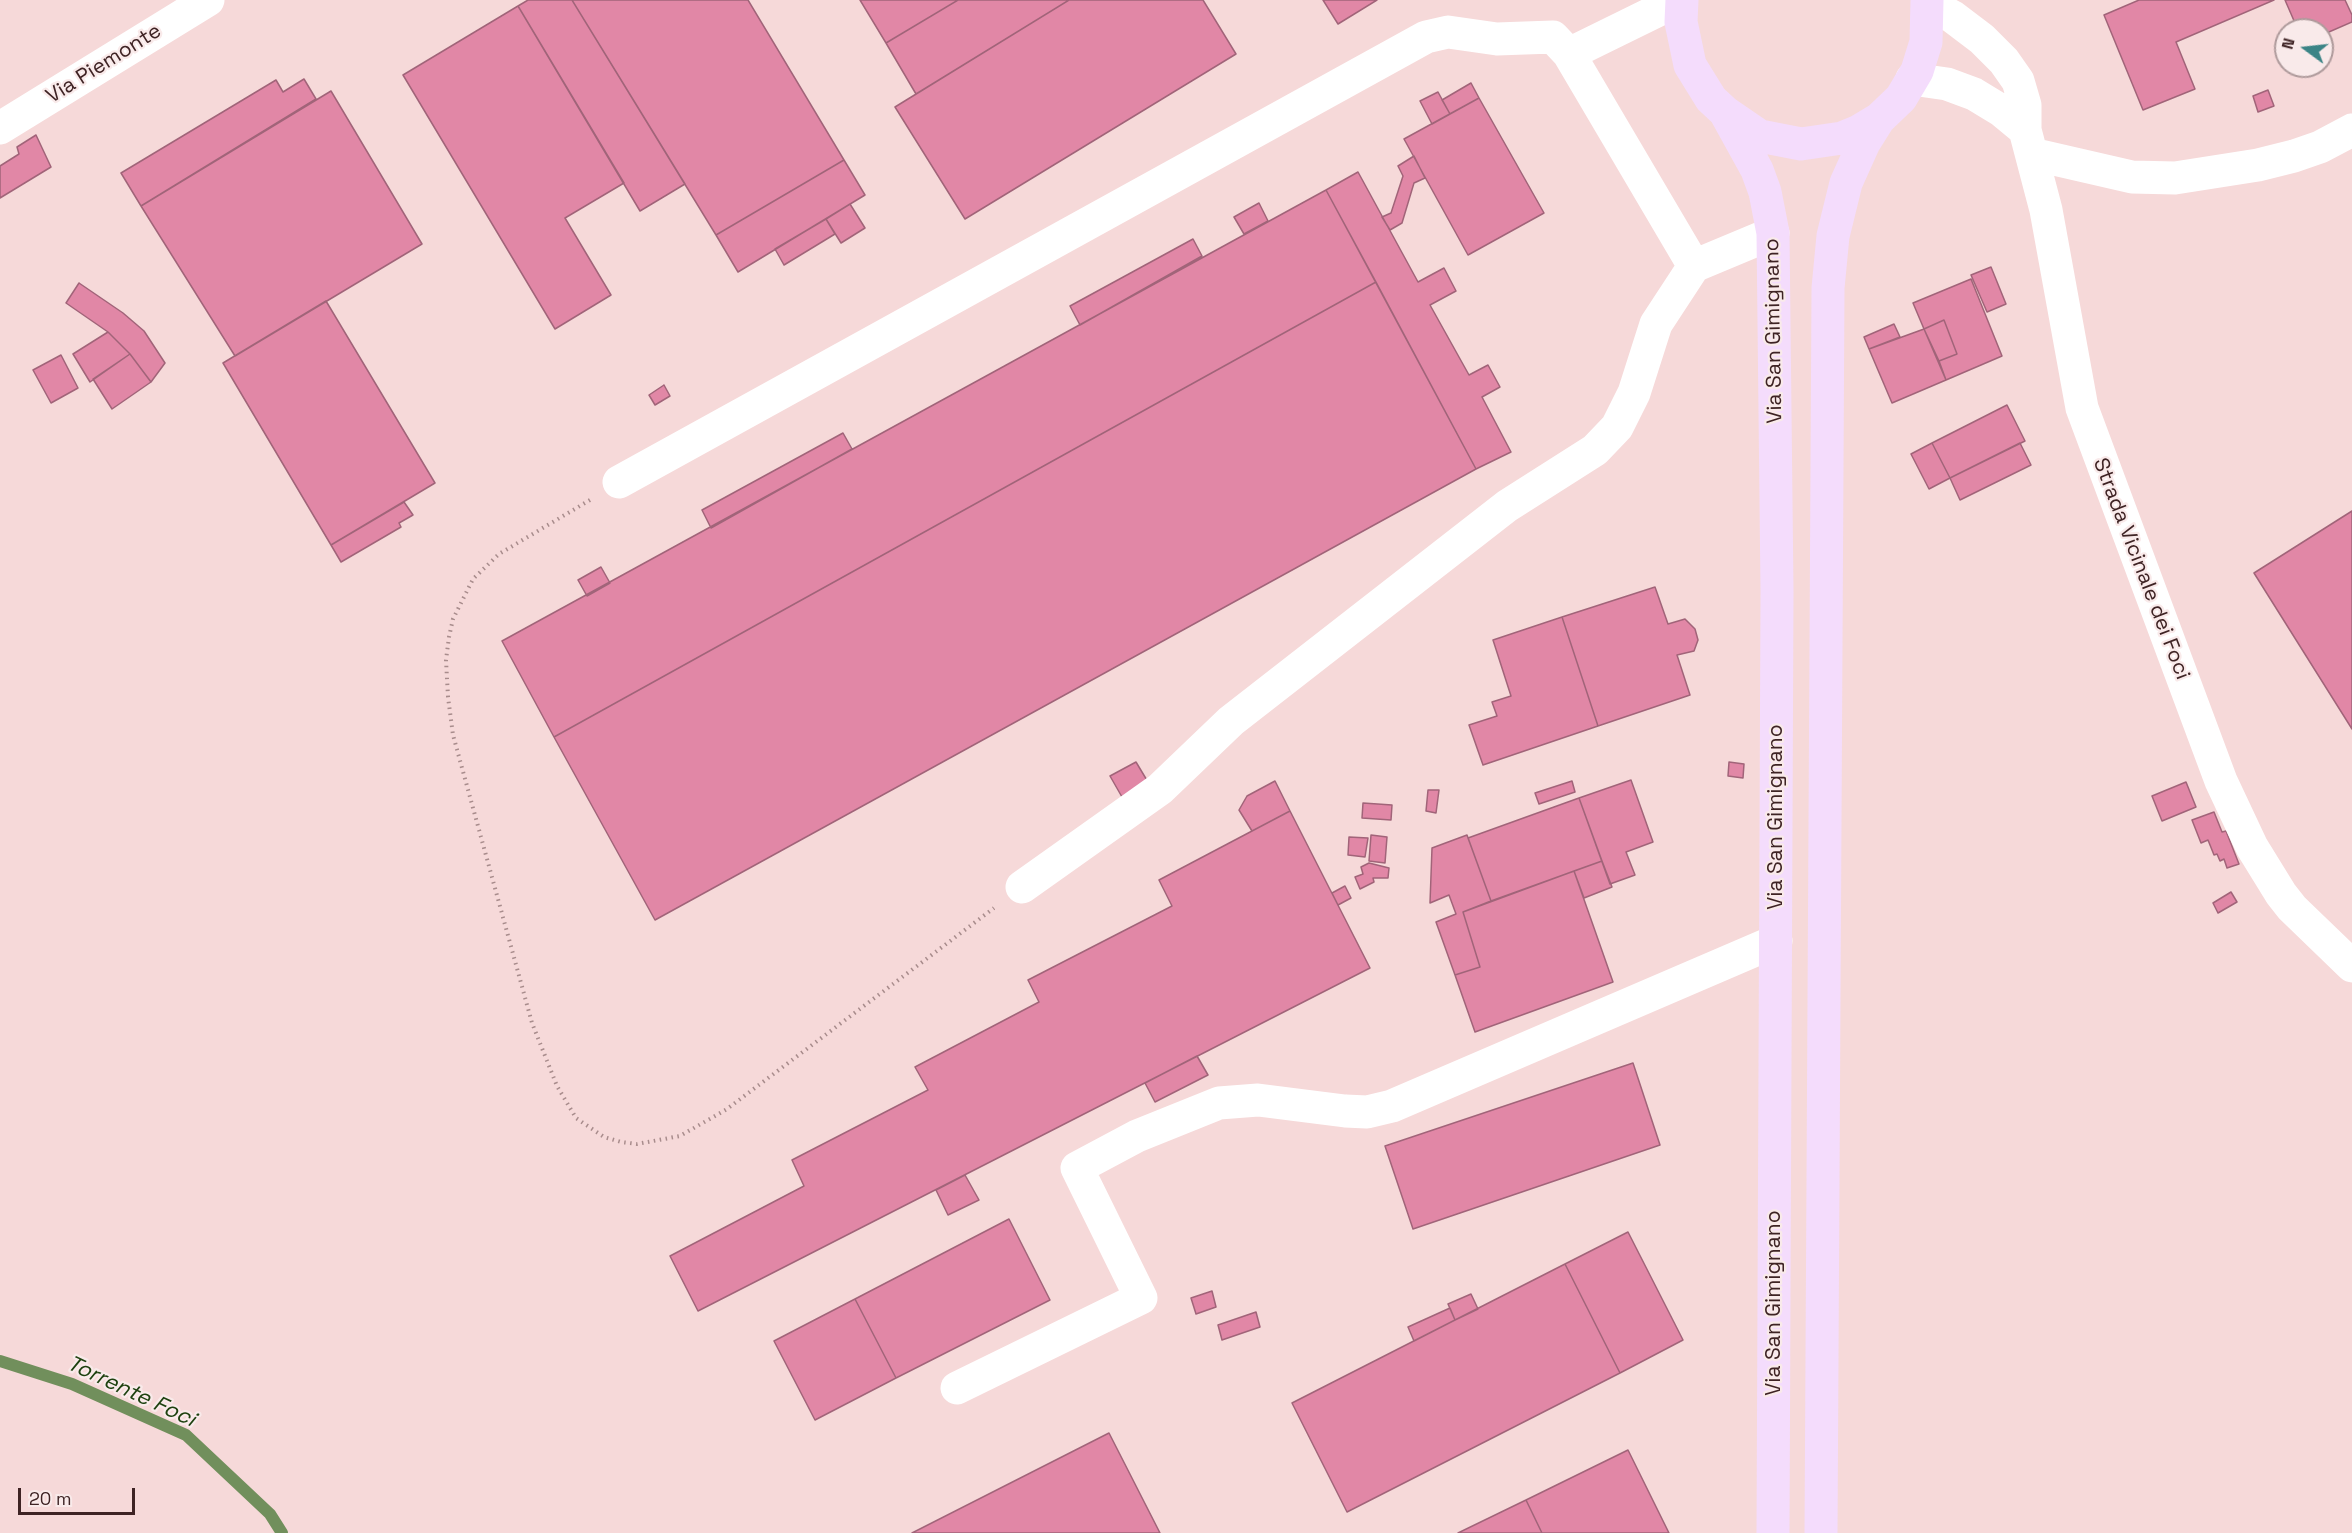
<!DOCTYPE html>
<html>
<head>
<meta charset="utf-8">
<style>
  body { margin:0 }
  #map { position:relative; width:2352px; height:1533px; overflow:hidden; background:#f6d9d9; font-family:"Space Grotesk",sans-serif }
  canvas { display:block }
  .north { position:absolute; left:2274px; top:18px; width:60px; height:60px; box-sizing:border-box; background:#f9eaea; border:2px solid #ae9a9b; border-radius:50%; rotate:285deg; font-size:16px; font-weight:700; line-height:24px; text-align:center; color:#3e2324 }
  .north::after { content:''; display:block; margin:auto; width:21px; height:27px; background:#3b8486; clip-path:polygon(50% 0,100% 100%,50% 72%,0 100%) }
  .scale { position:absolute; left:18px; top:1488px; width:117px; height:27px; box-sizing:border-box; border:3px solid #3e2324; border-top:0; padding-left:8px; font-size:18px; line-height:21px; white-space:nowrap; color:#3e2324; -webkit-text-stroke:4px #f9eaea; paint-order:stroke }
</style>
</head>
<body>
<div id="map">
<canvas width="2352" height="1533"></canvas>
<div class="north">N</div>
<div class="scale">20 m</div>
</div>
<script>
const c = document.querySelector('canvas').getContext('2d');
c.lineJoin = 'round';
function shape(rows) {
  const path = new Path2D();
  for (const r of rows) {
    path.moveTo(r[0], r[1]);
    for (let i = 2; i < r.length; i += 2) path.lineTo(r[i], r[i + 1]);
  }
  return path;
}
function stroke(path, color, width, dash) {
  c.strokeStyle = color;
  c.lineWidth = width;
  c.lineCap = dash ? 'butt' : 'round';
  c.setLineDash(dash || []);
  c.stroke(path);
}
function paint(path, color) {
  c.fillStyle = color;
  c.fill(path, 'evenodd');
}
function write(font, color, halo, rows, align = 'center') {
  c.font = font + ' "Space Grotesk",sans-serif';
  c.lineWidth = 4.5;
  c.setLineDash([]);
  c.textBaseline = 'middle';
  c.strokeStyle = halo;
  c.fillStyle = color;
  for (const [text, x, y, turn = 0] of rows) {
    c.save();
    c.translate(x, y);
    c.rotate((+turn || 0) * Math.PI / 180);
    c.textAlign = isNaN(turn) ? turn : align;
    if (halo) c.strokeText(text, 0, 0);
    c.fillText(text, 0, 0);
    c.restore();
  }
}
stroke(shape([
  [0,1361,72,1384,186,1435,270,1514,282,1533]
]), '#718f5c', 12);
const building = shape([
  [528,0,572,0,685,184,640,211,518,6,528,0],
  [572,0,748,0,844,160,716,235,572,0],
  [860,0,958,0,886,43,860,0],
  [958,0,1069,0,916,94,886,43,958,0],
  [1069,0,1203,0,1236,54,965,219,895,107,1069,0],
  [1323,0,1377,0,1338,24,1323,0],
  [2139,0,2274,0,2176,42,2195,89,2143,110,2104,15,2139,0],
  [2285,0,2345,0,2352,15,2352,22,2322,35,2322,30,2298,30,2285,0],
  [518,6,624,183,565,218,611,295,555,329,403,75,518,6],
  [304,79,316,99,141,206,121,173,276,80,283,92,304,79],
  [1471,83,1479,98,1450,114,1442,100,1471,83],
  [2268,90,2274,106,2258,112,2253,96,2268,90],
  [331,91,422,244,235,356,141,206,331,91],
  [1438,92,1450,114,1432,124,1420,101,1438,92],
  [1479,98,1544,213,1468,255,1404,139,1479,98],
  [36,135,51,167,0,198,0,166,19,154,17,147,36,135],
  [1414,156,1425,178,1414,183,1402,223,1390,230,1382,217,1391,213,1403,176,1398,166,1414,156],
  [844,160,865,195,738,272,716,235,844,160],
  [1358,172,1418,282,1444,268,1456,291,1430,305,1469,375,1488,365,1500,387,1482,397,1511,452,1476,469,1326,190,1358,172],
  [1326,190,1376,282,554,737,502,641,1326,190],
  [1259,203,1268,221,1244,234,1234,217,1259,203],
  [850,204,865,228,841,243,826,219,850,204],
  [826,219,835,234,784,265,775,249,826,219],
  [1193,239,1202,256,1080,325,1070,306,1193,239],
  [1991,267,2006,304,1987,312,1971,275,1991,267],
  [1971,279,2002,356,1946,380,1939,361,1957,354,1944,320,1924,329,1913,303,1971,279],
  [1376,282,1476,469,655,920,554,737,1376,282],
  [79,283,123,313,144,331,165,363,151,382,130,354,108,332,66,303,79,283],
  [326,301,435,483,331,545,223,363,326,301],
  [1944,320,1957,354,1939,361,1924,329,1944,320],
  [1894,324,1900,337,1869,349,1864,337,1894,324],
  [1924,329,1946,380,1892,403,1869,349,1924,329],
  [108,332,130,354,90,382,73,354,108,332],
  [130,354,151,382,112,409,93,379,130,354],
  [61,355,78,388,51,403,33,370,61,355],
  [664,385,670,396,655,405,649,395,664,385],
  [2007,405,2025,441,1950,478,1932,443,2007,405],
  [843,433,852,449,711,528,702,510,843,433],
  [1932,443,1950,478,1929,489,1911,454,1932,443],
  [2020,443,2031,465,1960,500,1950,478,2020,443],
  [404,502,413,515,399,523,401,527,341,562,331,545,404,502],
  [2352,511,2352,729,2254,573,2352,511],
  [601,567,610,583,587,596,578,580,601,567],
  [1655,587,1668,624,1685,619,1695,629,1698,640,1694,651,1677,655,1690,695,1598,726,1562,617,1655,587],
  [1562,617,1598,726,1483,765,1469,725,1497,716,1492,702,1511,696,1493,640,1562,617],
  [1136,762,1148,782,1122,797,1110,776,1136,762],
  [1729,762,1744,764,1743,778,1728,776,1729,762],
  [1631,780,1653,842,1626,852,1635,875,1610,884,1579,798,1631,780],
  [1275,781,1290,811,1252,831,1239,810,1247,796,1275,781],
  [1572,781,1575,792,1539,804,1535,793,1572,781],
  [2186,782,2196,807,2162,821,2152,796,2186,782],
  [1428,790,1439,790,1436,813,1426,811,1428,790],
  [1579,798,1602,861,1491,901,1468,838,1579,798],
  [1363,803,1392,805,1391,820,1362,818,1363,803],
  [1290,811,1370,968,698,1311,670,1256,804,1186,792,1160,928,1090,915,1067,1039,1002,1028,980,1172,906,1159,880,1290,811],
  [2214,812,2222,832,2226,831,2239,864,2227,868,2224,859,2220,861,2217,854,2214,855,2208,840,2201,843,2192,820,2214,812],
  [1371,835,1387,837,1385,863,1369,861,1371,835],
  [1467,835,1491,901,1463,912,1480,967,1455,975,1436,922,1456,914,1449,895,1430,903,1432,848,1467,835],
  [1349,837,1368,838,1365,857,1348,855,1349,837],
  [1602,861,1612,887,1584,898,1574,871,1602,861],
  [1369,863,1389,868,1388,878,1373,878,1374,882,1360,889,1355,877,1363,874,1361,867,1369,863],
  [1574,871,1613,982,1475,1032,1455,975,1480,967,1463,912,1574,871],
  [1345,886,1351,898,1338,905,1332,893,1345,886],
  [2231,892,2237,902,2218,913,2213,903,2231,892],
  [1197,1056,1208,1075,1155,1102,1145,1083,1197,1056],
  [1633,1063,1660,1145,1413,1229,1385,1146,1633,1063],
  [965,1175,979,1200,948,1215,936,1190,965,1175],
  [1009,1219,1050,1300,896,1378,855,1299,1009,1219],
  [1628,1232,1683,1340,1620,1373,1565,1264,1628,1232],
  [1565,1264,1620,1373,1347,1512,1292,1403,1565,1264],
  [1212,1291,1216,1307,1196,1314,1191,1298,1212,1291],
  [1471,1294,1478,1309,1455,1320,1448,1304,1471,1294],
  [855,1299,896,1378,815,1420,774,1341,855,1299],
  [1450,1308,1455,1320,1414,1341,1408,1327,1450,1308],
  [1256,1312,1260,1327,1222,1340,1218,1325,1256,1312],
  [1109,1433,1160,1533,912,1533,1109,1433],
  [1628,1450,1669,1533,1542,1533,1526,1500,1628,1450],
  [1526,1500,1542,1533,1458,1533,1526,1500]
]);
paint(building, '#e187a6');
stroke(building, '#a16479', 1.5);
stroke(shape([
  [590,500,499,554,473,579,453,619,449,637,446,660,448,697,453,735,532,1023,557,1086,576,1118,604,1137,621,1142,637,1144,680,1136,727,1109,994,908]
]), '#a88c8c', 4, [1.5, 4.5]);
stroke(shape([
  [1928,3,1953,17,1982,39,2004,61,2018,81,2025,105,2025,130,2046,210,2082,408,2221,781,2252,847,2281,894,2292,908,2352,966],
  [1569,54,1694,266],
  [1912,79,1947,84,1974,94,2002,111,2025,130],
  [0,128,208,0],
  [2032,154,2132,177,2175,178,2258,165,2294,156,2320,147,2352,130],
  [619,482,1426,37,1448,32,1497,39,1553,37,1569,54,1679,0],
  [1022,887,1160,789,1231,721,1507,506,1595,450,1617,427,1634,393,1656,324,1694,266,1773,233],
  [957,1388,1141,1298,1077,1168,1137,1136,1219,1103,1258,1100,1345,1111,1367,1112,1392,1106,1776,941]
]), '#fff', 33);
stroke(shape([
  [1682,0,1681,22,1690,65,1711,99,1725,112,1760,136,1801,144,1842,138,1859,131,1879,119,1901,98,1917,71,1926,42,1927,0],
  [1725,112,1757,170,1765,192,1773,233,1777,591,1773,1533],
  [1821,1533,1828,288,1833,236,1846,183,1864,143,1879,119]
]), '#f4dcfc', 33);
write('21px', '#3e2324', '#f9eaea', [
  ["Via Piemonte",104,64,-32],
  ["Via San Gimignano",1774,331,-91],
  ["Strada Vicinale dei Foci",2141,569,69],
  ["Via San Gimignano",1776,817,-90],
  ["Via San Gimignano",1774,1303,-90]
]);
write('italic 22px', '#1d410f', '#f9eaea', [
  ["Torrente Foci",131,1392,25]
]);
</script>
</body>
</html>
